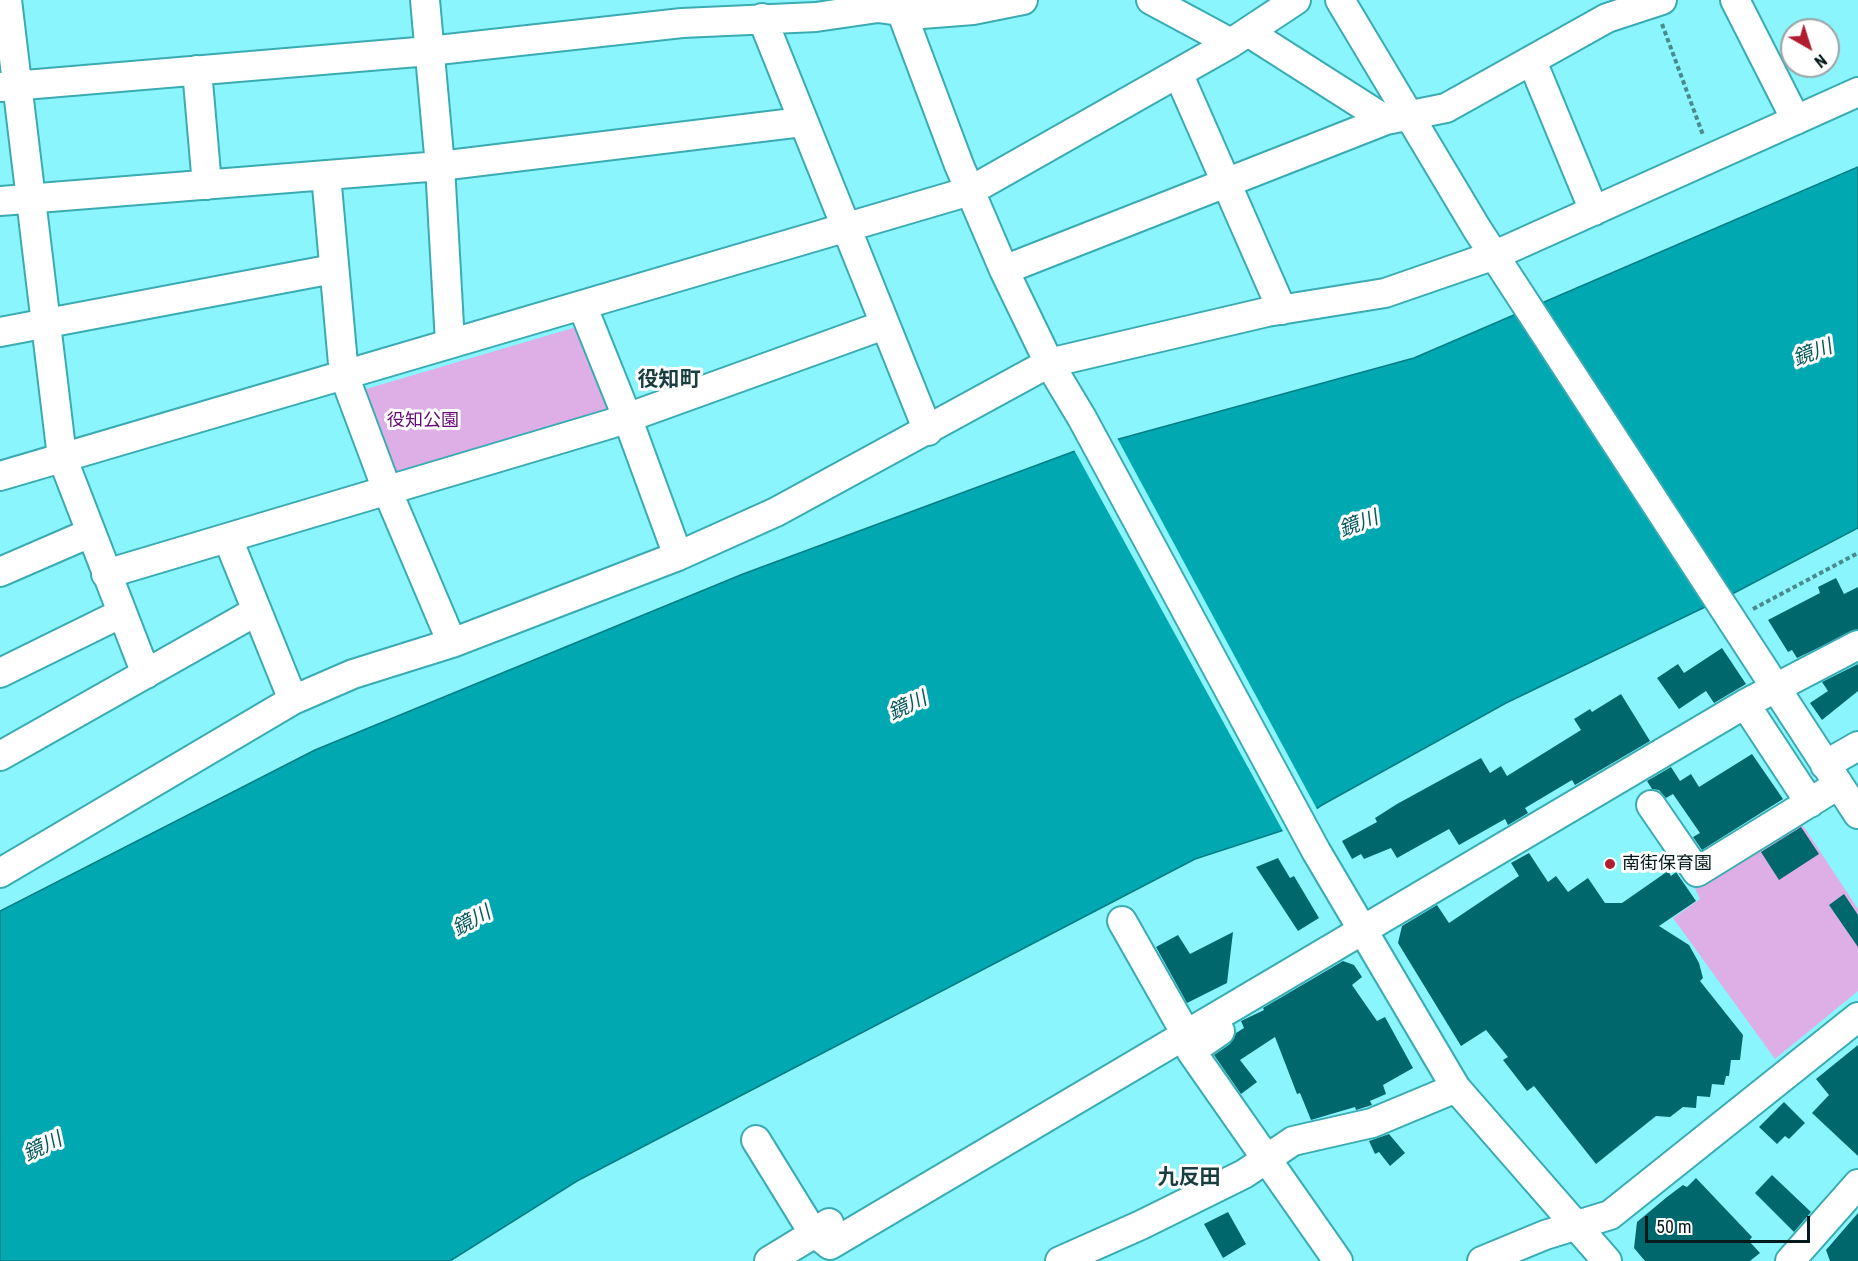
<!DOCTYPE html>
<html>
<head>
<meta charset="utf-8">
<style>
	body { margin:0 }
	#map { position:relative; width:1858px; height:1261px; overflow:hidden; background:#8af5fc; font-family:"Roboto Condensed",sans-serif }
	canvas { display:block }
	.north { position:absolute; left:1780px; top:18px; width:60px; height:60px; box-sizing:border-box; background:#fff; border:2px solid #9aa3a4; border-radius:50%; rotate:141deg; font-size:16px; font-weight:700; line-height:24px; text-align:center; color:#031a1c }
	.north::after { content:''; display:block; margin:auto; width:21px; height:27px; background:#b01c30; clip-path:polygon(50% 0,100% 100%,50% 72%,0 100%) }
	.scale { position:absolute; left:1645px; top:1216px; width:165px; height:27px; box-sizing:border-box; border:3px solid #031a1c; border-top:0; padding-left:8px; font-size:18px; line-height:21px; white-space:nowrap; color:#031a1c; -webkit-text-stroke:4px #fff; paint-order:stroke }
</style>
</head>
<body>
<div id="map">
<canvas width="1858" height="1261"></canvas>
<div class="north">N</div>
<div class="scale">50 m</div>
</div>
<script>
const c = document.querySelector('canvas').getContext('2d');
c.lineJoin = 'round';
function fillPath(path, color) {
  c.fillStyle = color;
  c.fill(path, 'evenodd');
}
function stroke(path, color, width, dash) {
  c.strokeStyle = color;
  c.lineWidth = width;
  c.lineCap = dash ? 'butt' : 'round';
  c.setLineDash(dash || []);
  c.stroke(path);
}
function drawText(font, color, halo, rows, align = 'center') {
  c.font = font + ' "Roboto Condensed","Noto Sans JP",sans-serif';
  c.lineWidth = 6;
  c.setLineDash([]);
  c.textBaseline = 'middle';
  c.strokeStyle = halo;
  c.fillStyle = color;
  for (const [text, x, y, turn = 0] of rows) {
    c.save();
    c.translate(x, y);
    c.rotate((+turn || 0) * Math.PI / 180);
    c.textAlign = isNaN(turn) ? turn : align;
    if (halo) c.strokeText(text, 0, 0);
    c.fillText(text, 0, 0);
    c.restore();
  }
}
fillPath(new Path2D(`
	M 573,328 L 583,332 L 612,406 L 607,414 L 398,477 L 390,473 L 361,399 L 366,389 Z
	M 1798,818 L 1858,909 L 1858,991 L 1775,1059 L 1673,918 L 1700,899 L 1693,884 Z`), '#deafe7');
const water = new Path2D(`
	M 1858,167 L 1858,528 L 1734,593 L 1506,703 L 1322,805 L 1284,830 L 1195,859 L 577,1181 L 450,1261 L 0,1261 L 0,911 L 315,750 L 743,574 L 1075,451 L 1414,358 Z`);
fillPath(water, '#00a9b2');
stroke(water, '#017e85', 1.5);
fillPath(new Path2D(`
	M 1116,436 L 1318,811 L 1284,833 L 1073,448 Z`), '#8af5fc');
fillPath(new Path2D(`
	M 1836,578 L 1844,594 L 1858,587 L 1858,629 L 1797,658 L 1792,650 L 1788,652 L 1768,620 L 1820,593 L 1818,587 Z
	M 1722,648 L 1746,684 L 1714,703 L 1706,691 L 1679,709 L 1657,678 L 1678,664 L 1684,673 Z
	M 1858,664 L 1858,691 L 1822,720 L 1810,703 L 1828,691 L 1822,682 Z
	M 1621,694 L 1650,741 L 1575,785 L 1572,780 L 1525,808 L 1528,813 L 1508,825 L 1505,819 L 1459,845 L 1449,829 L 1397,858 L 1391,848 L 1364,859 L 1361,854 L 1352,859 L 1342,841 L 1377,822 L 1375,818 L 1397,804 L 1481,758 L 1490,773 L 1501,766 L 1507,776 L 1581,730 L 1574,719 L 1590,709 L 1592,712 Z
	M 1752,754 L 1783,799 L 1702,850 L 1693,837 L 1700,833 L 1673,794 L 1666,798 L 1659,790 L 1652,789 L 1647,781 L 1671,767 L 1680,781 L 1691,774 L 1699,787 Z
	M 1801,827 L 1819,854 L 1779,880 L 1761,852 Z
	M 1529,853 L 1548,882 L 1556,876 L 1568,892 L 1588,878 L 1605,903 L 1622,903 L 1668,871 L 1671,876 L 1676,872 L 1696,901 L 1659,926 L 1689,945 L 1699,963 L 1703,978 L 1700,981 L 1743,1035 L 1740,1060 L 1731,1060 L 1729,1076 L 1726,1076 L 1724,1085 L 1712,1084 L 1710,1097 L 1697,1096 L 1696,1108 L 1683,1107 L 1670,1117 L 1656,1116 L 1596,1164 L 1534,1086 L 1527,1091 L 1503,1060 L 1508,1057 L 1486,1030 L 1461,1046 L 1398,943 L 1402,926 L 1437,905 L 1449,923 L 1519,876 L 1511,863 Z
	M 1278,858 L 1290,878 L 1294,876 L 1319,918 L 1298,931 L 1256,867 Z
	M 1844,894 L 1858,915 L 1858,947 L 1829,905 Z
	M 1233,932 L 1227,983 L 1187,1003 L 1156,947 L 1178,935 L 1190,954 Z
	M 1343,961 L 1354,965 L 1362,977 L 1352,985 L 1377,1021 L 1385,1017 L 1413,1068 L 1383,1085 L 1386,1094 L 1370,1101 L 1372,1105 L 1356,1110 L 1355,1107 L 1311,1120 L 1300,1093 L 1297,1094 L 1275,1037 L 1240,1060 L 1257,1082 L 1241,1094 L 1214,1055 L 1230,1044 L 1236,1033 L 1244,1028 L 1241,1021 L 1264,1010 L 1263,1008 Z
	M 1858,1045 L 1858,1156 L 1812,1113 L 1829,1095 L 1816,1079 Z
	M 1784,1102 L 1805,1123 L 1789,1139 L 1785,1136 L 1777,1144 L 1759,1127 Z
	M 1389,1134 L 1405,1153 L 1390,1166 L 1379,1152 L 1375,1154 L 1369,1141 Z
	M 1772,1175 L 1811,1212 L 1794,1232 L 1755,1193 Z
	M 1696,1178 L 1752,1237 L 1749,1241 L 1760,1253 L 1750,1261 L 1645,1261 L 1634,1248 L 1637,1222 L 1667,1197 L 1683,1185 L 1687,1187 Z
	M 1228,1212 L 1246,1244 L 1223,1258 L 1204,1224 Z
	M 1858,1213 L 1858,1261 L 1830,1261 L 1826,1250 Z`), '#00686d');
const minor = new Path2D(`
	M 7,0 L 62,457 L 146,674
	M 425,0 L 440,166 L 450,343
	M 897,0 L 959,165 L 1004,270 L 1049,363 L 1082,418 L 1316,851 L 1456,1088 L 1607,1261
	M 1151,0 L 1231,43
	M 1340,0 L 1477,229 L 1858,814
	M 1735,0 L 1796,120
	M 762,18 L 928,431
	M 1248,32 L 1386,120
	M 1532,61 L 1594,211
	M 197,70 L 207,185
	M 1178,73 L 1282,310
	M 0,87 L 429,51 L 682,23 L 816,17 L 878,8 L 922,14 L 973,10 L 1023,0
	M 326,175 L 344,375 L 387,490 L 452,643
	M 0,201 L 440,166 L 802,122
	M 1004,270 L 1386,120 L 1446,108 L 1607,18 L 1662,0
	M 582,305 L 627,417 L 678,556
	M 0,332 L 333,269
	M 0,476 L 970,191 L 1231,43 L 1296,0
	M 228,539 L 293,700
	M 0,572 L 90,533
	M 106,574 L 610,424 L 884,325
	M 0,673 L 122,613
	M 1745,704 L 1810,803
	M 0,756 L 255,612
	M 1825,765 L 1858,746
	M 1651,805 L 1697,872 L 1838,785
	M 0,873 L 293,700 L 353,674 L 452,643 L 678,556 L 776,512 L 1049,363 L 1267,312 L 1385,293 L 1495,255 L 1858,92
	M 1122,921 L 1186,1034
	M 1220,1031 L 1191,1051 L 1338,1261
	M 756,1140 L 809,1226 L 815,1233 L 829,1223
	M 769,1261 L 815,1233 L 830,1245 L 1745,704 L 1858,645
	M 1060,1261 L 1141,1225 L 1244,1174 L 1293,1141 L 1372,1123 L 1456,1088
	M 1482,1261 L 1545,1235 L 1610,1215 L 1858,1017
	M 1790,1261 L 1858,1184`);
stroke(minor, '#3aabb2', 32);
stroke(new Path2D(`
	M 1662,24 L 1703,135
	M 1753,609 L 1858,553`), '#488a8e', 4, [4.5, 3]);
stroke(minor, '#fff', 28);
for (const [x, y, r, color] of [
	[1610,864,6,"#b01c30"]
]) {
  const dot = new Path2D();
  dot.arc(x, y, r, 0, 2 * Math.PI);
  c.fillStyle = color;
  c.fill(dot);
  stroke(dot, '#fff', 2);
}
drawText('18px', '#670876', '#fff', [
	["役知公園",423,421]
]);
drawText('18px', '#031a1c', '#fff', [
	["南街保育園",1622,864]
], 'left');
drawText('italic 20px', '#07585c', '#fff', [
	["鏡川",1813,354,-21],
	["鏡川",1359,525,-21],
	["鏡川",908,707,-25],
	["鏡川",472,922,-29],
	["鏡川",43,1148,-26]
]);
drawText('bold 21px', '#1a3d3f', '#fff', [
	["役知町",669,381],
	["九反田",1189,1179]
]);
</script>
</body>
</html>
